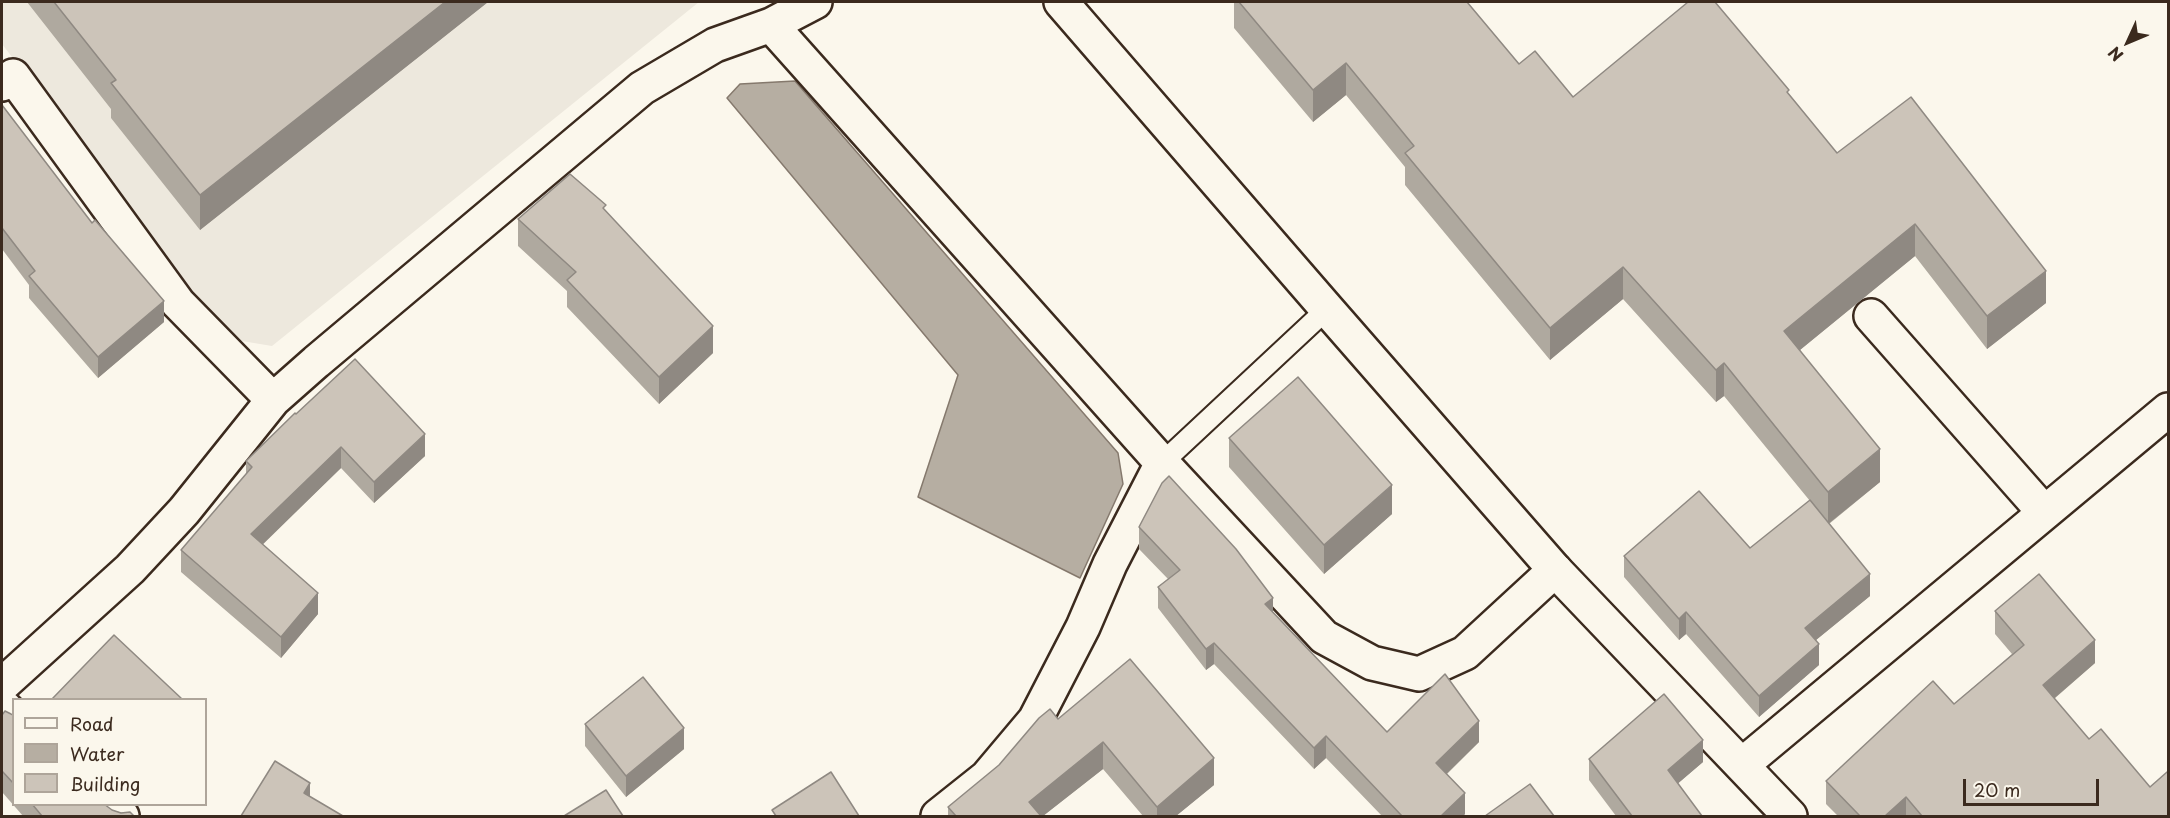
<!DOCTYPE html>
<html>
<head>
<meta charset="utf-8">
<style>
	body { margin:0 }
	#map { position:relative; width:2170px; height:818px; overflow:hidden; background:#fbf7ec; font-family:"Playpen Sans",sans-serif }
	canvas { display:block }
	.frame { position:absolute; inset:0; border:3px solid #3b2a1e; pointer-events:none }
	.legend { position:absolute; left:12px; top:698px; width:195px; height:108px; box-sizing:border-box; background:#fbf7ec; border:2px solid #aea59a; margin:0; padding:8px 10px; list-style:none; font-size:18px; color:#3b2a1e }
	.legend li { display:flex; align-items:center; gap:12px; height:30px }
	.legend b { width:30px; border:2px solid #aea59a }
	.north { position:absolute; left:2098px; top:12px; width:60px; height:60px; -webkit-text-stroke:4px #fbf7ec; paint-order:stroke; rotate:226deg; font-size:16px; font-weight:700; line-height:24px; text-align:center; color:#3b2a1e }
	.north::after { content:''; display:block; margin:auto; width:21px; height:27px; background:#3b2a1e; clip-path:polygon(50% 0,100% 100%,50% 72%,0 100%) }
	.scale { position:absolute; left:1963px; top:779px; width:136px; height:27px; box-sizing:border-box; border:3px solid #3b2a1e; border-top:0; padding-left:8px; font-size:18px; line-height:21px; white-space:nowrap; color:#3b2a1e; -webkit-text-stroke:4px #fbf7ec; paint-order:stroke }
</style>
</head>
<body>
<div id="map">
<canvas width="2170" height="818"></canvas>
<div class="frame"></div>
<ul class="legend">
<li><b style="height:8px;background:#fbf7ec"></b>Road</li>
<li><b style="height:16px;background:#b6aea2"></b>Water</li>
<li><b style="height:16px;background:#ccc4b9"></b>Building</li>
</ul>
<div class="north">N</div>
<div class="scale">20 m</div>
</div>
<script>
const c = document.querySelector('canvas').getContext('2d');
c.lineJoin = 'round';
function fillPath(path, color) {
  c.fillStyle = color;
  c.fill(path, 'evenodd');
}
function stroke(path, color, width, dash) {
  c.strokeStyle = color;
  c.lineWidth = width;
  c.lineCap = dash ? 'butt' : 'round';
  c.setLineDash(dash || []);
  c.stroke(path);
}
fillPath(new Path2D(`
	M 2,2 L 699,2 L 272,346 L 242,341 L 207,311 L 2,44 Z`), '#ede8dd');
const water = new Path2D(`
	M 795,81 L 1118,453 L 1123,484 L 1080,578 L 918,497 L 958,375 L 727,98 L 740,84 Z`);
fillPath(water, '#b6aea2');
stroke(water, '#85796d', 1.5);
const lane = new Path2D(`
	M 1162,463 L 1327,309`);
const street = new Path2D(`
	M 771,25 L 1162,463 L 1324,637 L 1372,663 L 1419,674 L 1465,653 L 1555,570
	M 2,84 L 13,76 L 178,303 L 273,400
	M 1871,316 L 2044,512
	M 2,685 L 130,569 L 184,511 L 273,400 L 316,362 L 642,88 L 715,45 L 771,25 L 815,2
	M 2,705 L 14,717
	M 1742,765 L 2168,410
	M 105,804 L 122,816
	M 938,816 L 987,777 L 1035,720 L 1083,627 L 1110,564 L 1162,463`);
const secondary = new Path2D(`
	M 1061,2 L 1327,309 L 1555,570 L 1790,816`);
stroke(lane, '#3b2a1e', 24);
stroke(street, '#3b2a1e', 38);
stroke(secondary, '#3b2a1e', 38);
stroke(lane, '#fbf7ec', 20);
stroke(street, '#fbf7ec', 33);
stroke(secondary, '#fbf7ec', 33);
fillPath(new Path2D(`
	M 27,2 L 488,2 L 200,230 L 111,118 L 111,109 Z
	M 1234,2 L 1467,2 L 1519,64 L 1573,97 L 1789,94 L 1837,153 L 2046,303 L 1987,349 L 1915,256 L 1800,350 L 1880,482 L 1829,524 L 1870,596 L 1816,640 L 1819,665 L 1759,717 L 1686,634 L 1679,640 L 1624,577 L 1624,556 L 1750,548 L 1810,501 L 1724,396 L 1716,402 L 1623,299 L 1550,360 L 1405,185 L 1405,167 L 1346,95 L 1313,122 L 1234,28 Z
	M 2,106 L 164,322 L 98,378 L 29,298 L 29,285 L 2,249 Z
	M 606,212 L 713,353 L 659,404 L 567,307 L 567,291 L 518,246 L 518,219 Z
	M 296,414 L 425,456 L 374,503 L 341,468 L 262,544 L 318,614 L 281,658 L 181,572 L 181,550 L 246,474 L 246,461 Z
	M 1229,438 L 1392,514 L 1324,574 L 1229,467 Z
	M 1139,527 L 1273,612 L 1387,732 L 1479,742 L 1447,774 L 1465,814 L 1463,816 L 1382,816 L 1326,758 L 1314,769 L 1214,664 L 1206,670 L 1158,608 L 1158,587 L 1168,579 L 1139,549 Z
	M 1995,611 L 2095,663 L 2054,699 L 2089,739 L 2169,816 L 1838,816 L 1826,804 L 1826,781 L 1954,704 L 2012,654 L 1995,634 Z
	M 2,715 L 14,716 L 14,804 L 104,804 L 112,810 L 134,816 L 23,816 L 2,792 Z
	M 1058,719 L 1214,785 L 1176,816 L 1143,816 L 1103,769 L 1043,816 L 948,816 L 948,807 Z
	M 585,724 L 684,749 L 626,797 L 585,746 Z
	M 1589,759 L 1703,762 L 1677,784 L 1702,816 L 1616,816 L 1589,780 Z`), '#afa99f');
fillPath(new Path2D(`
	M 445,2 L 488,2 L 200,230 L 200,195 Z
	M 1346,63 L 1346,95 L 1313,122 L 1313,90 Z
	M 1915,224 L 1915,256 L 1784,363 L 1784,331 Z
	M 1623,267 L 1623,299 L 1550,360 L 1550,328 Z
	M 2046,271 L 2046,303 L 1987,349 L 1987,316 Z
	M 164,301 L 164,322 L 98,378 L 98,357 Z
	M 713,326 L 713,353 L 659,404 L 659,377 Z
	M 1724,363 L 1724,396 L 1716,402 L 1716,370 Z
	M 425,434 L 425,456 L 374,503 L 374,482 Z
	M 341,447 L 341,468 L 251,556 L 251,534 Z
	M 1880,449 L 1880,482 L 1828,524 L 1828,492 Z
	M 1392,485 L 1392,514 L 1324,574 L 1324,545 Z
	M 1870,574 L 1870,596 L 1805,649 L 1805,628 Z
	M 318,593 L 318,614 L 281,658 L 281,637 Z
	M 1273,598 L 1273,619 L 1265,604 Z
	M 1686,612 L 1686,634 L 1679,640 L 1679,619 Z
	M 2095,640 L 2095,663 L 2043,708 L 2043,685 Z
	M 1214,643 L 1214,664 L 1206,670 L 1206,649 Z
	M 1819,644 L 1819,665 L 1759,717 L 1759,696 Z
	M 1479,721 L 1479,742 L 1436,784 L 1436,763 Z
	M 684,728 L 684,749 L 626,797 L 626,776 Z
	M 1326,736 L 1326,758 L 1314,769 L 1314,748 Z
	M 1703,740 L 1703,762 L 1668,792 L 1668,770 Z
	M 1103,742 L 1103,769 L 1043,816 L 1029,816 L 1029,802 Z
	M 1214,758 L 1214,785 L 1176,816 L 1157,816 L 1157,807 Z
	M 310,783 L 310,804 L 304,793 Z
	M 1465,793 L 1465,814 L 1463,816 L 1441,816 Z
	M 1906,797 L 1906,816 L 1885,816 Z`), '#8f8982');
const building = new Path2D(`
	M 54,2 L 445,2 L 200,195 L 111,83 L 116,80 Z
	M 1239,2 L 1467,2 L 1519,64 L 1535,51 L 1573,97 L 1688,2 L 1715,2 L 1789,90 L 1787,92 L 1837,153 L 1911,97 L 2046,271 L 1987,316 L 1915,224 L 1784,331 L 1880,449 L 1828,492 L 1724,363 L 1716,370 L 1623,267 L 1550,328 L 1405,153 L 1414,146 L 1346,63 L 1313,90 Z
	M 2,105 L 92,223 L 95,220 L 164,301 L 98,357 L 29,276 L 35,271 L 2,228 Z
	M 570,174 L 606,205 L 603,208 L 713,326 L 659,377 L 567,280 L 576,272 L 518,219 Z
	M 355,359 L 425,434 L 374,482 L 341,447 L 251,534 L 318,593 L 281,637 L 181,550 L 252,467 L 246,461 L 295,413 L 296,414 Z
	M 1298,377 L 1392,485 L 1324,545 L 1229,438 Z
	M 1169,476 L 1236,549 L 1273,598 L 1265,604 L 1387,732 L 1445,674 L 1479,721 L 1436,763 L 1465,793 L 1441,816 L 1402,816 L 1326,736 L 1314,748 L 1214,643 L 1206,649 L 1158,587 L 1180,570 L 1139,527 L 1162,483 Z
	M 1699,491 L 1750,548 L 1810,500 L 1870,574 L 1805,628 L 1819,644 L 1759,696 L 1686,612 L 1679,619 L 1624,556 Z
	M 2039,574 L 2095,640 L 2043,685 L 2089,739 L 2101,729 L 2150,787 L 2167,772 L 2169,774 L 2169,816 L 1922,816 L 1906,797 L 1885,816 L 1860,816 L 1826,781 L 1933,681 L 1954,704 L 2024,645 L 1995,611 Z
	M 114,635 L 182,699 L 52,699 Z
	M 1130,659 L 1214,758 L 1157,807 L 1103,742 L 1029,802 L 1041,816 L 956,816 L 948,807 L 999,765 L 1039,718 L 1050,709 L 1058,719 Z
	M 643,677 L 684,728 L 626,776 L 585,724 Z
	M 1664,694 L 1703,740 L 1668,770 L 1702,816 L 1632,816 L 1589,759 Z
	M 5,711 L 11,714 L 14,716 L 14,784 L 2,771 L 2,715 Z
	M 275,761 L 310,783 L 304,793 L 343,816 L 241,816 Z
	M 831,772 L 859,816 L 776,816 L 772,810 Z
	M 1530,784 L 1554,816 L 1485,816 Z
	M 606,790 L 623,816 L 564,816 Z
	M 32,804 L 104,804 L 112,810 L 121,813 L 130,812 L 134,816 L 42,816 Z`);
fillPath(building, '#ccc4b9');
stroke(building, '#8f8982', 1.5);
</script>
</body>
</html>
